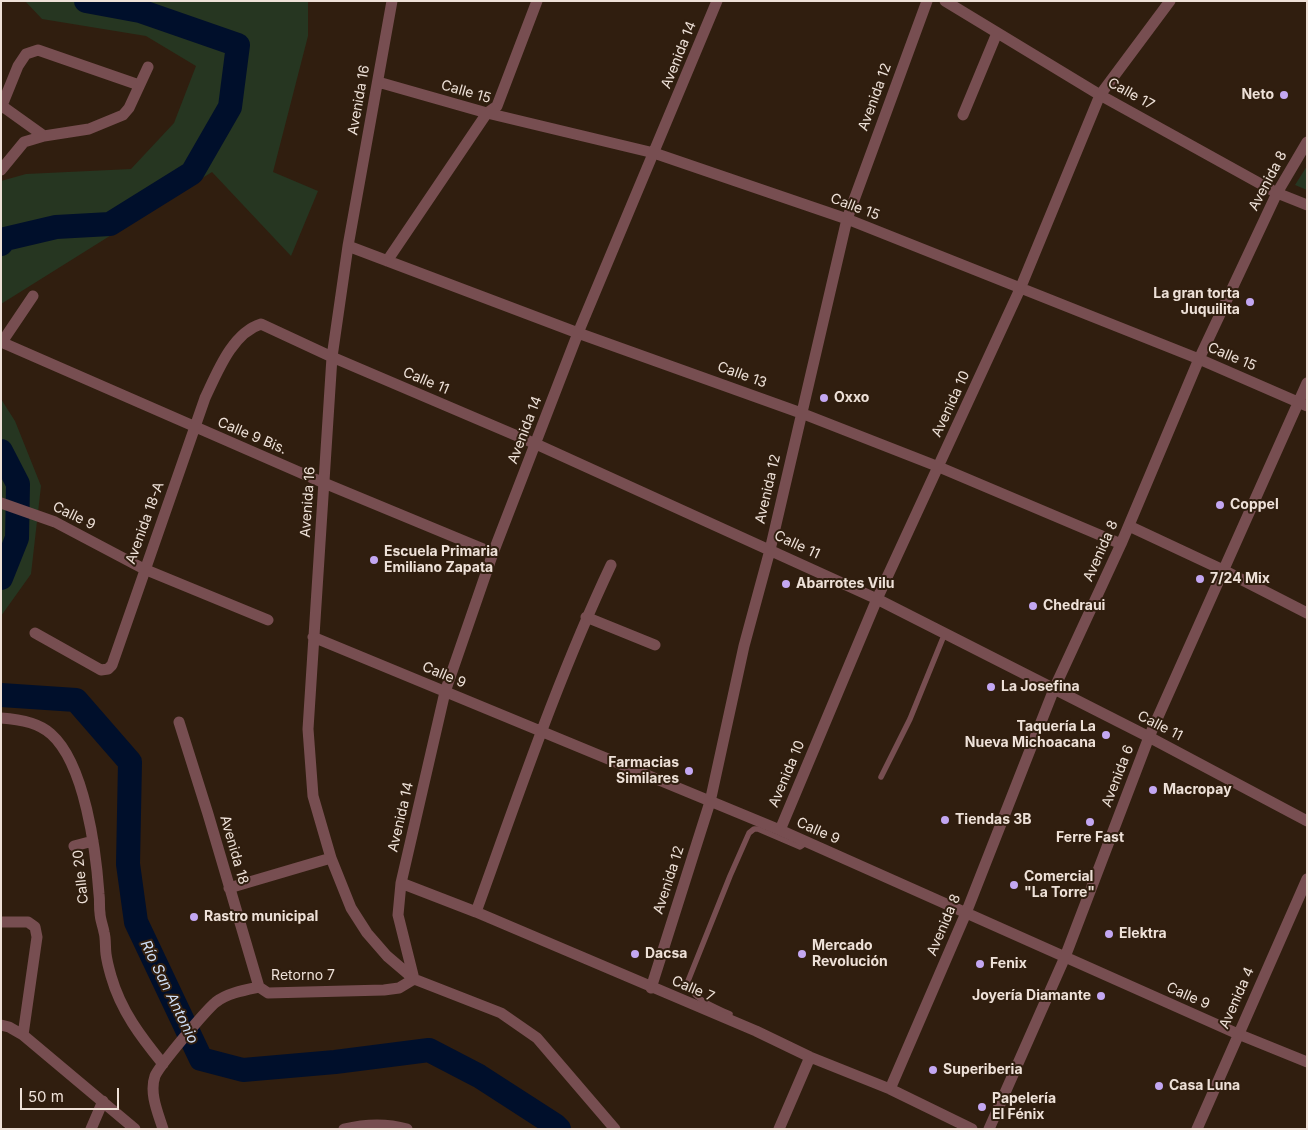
<!DOCTYPE html>
<html>
<head>
<meta charset="utf-8">
<style>
	body { margin:0 }
	#map { position:relative; width:1308px; height:1130px; overflow:hidden; background:#301e0f; font-family:Inter,sans-serif }
	canvas { display:block }
	.frame { position:absolute; inset:0; border:2px solid #eee1d8; pointer-events:none }
	.scale { position:absolute; left:20px; top:1088px; width:99px; height:22px; box-sizing:border-box; border:2px solid #eee1d8; border-top:0; padding-left:6px; font-size:15px; line-height:18px; white-space:nowrap; color:#eee1d8; -webkit-text-stroke:4px #301e0f; paint-order:stroke }
</style>
</head>
<body>
<div id="map">
<canvas width="1308" height="1130"></canvas>
<div class="frame"></div>
<div class="scale">50 m</div>
</div>
<script>
const c = document.querySelector('canvas').getContext('2d');
c.lineJoin = 'round';
function fillPath(path, color) {
  c.fillStyle = color;
  c.fill(path, 'evenodd');
}
function stroke(path, color, width, dash) {
  c.strokeStyle = color;
  c.lineWidth = width;
  c.lineCap = dash ? 'butt' : 'round';
  c.setLineDash(dash || []);
  c.stroke(path);
}
function drawText(font, color, halo, rows, align = 'center') {
  c.font = font + ' Inter,sans-serif';
  c.lineWidth = 4;
  c.setLineDash([]);
  c.textBaseline = 'middle';
  c.strokeStyle = halo;
  c.fillStyle = color;
  for (const [text, x, y, turn = 0] of rows) {
    c.save();
    c.translate(x, y);
    c.rotate((+turn || 0) * Math.PI / 180);
    c.textAlign = isNaN(turn) ? turn : align;
    if (halo) c.strokeText(text, 0, 0);
    c.fillText(text, 0, 0);
    c.restore();
  }
}
fillPath(new Path2D(`
	M 25,1 L 308,1 L 308,36 L 273,172 L 318,191 L 291,256 L 212,172 L 1,304 L 1,181 L 26,174 L 131,169 L 174,123 L 196,66 L 146,36 L 42,19 Z
	M 1307,166 L 1307,190 L 1295,185 Z
	M 1,399 L 15,421 L 41,486 L 31,574 L 1,616 Z`), '#263621');
stroke(new Path2D(`
	M 1,244 L 5,239 L 56,227 L 110,224 L 192,173 L 230,107 L 238,45 L 140,11 L 86,1
	M 1,451 L 18,484 L 17,538 L 1,578
	M 1,695 L 76,700 L 130,762 L 128,864 L 136,922 L 201,1059 L 243,1070 L 335,1062 L 429,1050 L 479,1076 L 555,1125 L 559,1129`), '#000f2b', 24);
stroke(new Path2D(`
	M 881,777 L 910,719 L 945,633
	M 730,1014 C 715,1007 690,999 688,981 L 730,876 L 749,833 L 754,829 L 758,829 L 800,847 L 806,843`), '#774e51', 5.5);
stroke(new Path2D(`
	M 392,1 L 348,246 L 332,357 L 308,729 L 313,796 L 331,858 L 351,908 L 367,933 L 387,956 L 414,979 L 501,1013 L 537,1038 L 615,1129
	M 945,1 L 1100,95 L 1277,193 L 1307,205
	M 378,82 L 487,113 L 654,153 L 847,219 L 1199,359 L 1307,406
	M 2,106 L 44,136
	M 1,108 L 18,66 L 26,54 L 38,50 L 139,85
	M 963,115 L 997,33
	M 1,170 L 24,142 L 44,136 L 89,129 L 123,115 L 129,108 L 148,67
	M 348,246 L 578,333 L 801,413 L 939,467 L 1121,544
	M 387,261 L 487,113 L 497,106 L 537,1
	M 1,342 L 324,483 L 493,553
	M 2,342 L 33,296
	M 1,503 L 55,522 L 144,569 L 268,620
	M 1129,526 L 1223,570 L 1307,613
	M 586,617 L 655,645
	M 35,633 L 101,670 L 108,669 L 112,665 L 205,398 C 217,373 232,333 261,324 L 332,357 L 536,444 L 877,599 L 1149,737 L 1307,821
	M 313,637 L 780,830 L 1238,1034 L 1307,1062
	M 1,718 C 18,719 38,722 51,734 C 85,764 96,851 99,894 C 100,901 99,907 100,913 C 100,919 103,926 104,932 C 106,939 105,947 106,954 C 107,962 109,969 111,976 C 121,1011 141,1037 163,1064
	M 179,722 L 208,814 L 259,987
	M 780,830 L 877,599 L 1020,289 L 1100,95 L 1170,1
	M 74,846 L 93,841
	M 401,883 L 476,912 L 756,1031 L 810,1057 L 890,1089 L 972,1129
	M 229,888 L 331,858
	M 476,912 C 518,796 558,677 611,565
	M 1,922 L 28,922 L 35,927 L 37,937 L 23,1035
	M 414,979 L 398,915 L 401,883 L 445,692 L 493,553 L 578,333 L 717,1
	M 651,988 L 710,802 L 744,646 L 770,550 L 847,219 L 927,1
	M 1,1025 L 9,1027 L 23,1035 L 135,1129
	M 890,1089 L 966,913 L 1054,689 L 1121,544 L 1199,359 L 1277,193 L 1307,142
	M 91,1129 L 103,1101
	M 163,1129 C 158,1113 149,1093 155,1076 C 159,1066 206,1010 216,1002 C 228,993 245,990 259,987 L 268,993 L 384,990 L 399,988 L 414,979
	M 344,1129 C 365,1124 386,1123 407,1129
	M 779,1129 L 810,1057
	M 989,1129 L 1065,957 L 1149,737 L 1307,383
	M 1197,1129 L 1307,879`), '#774e51', 11);
for (const [x, y, r, color] of [
	[1284,95,5,"#c3a7f2"],
	[1250,302,5,"#c3a7f2"],
	[824,398,5,"#c3a7f2"],
	[1220,505,5,"#c3a7f2"],
	[374,560,5,"#c3a7f2"],
	[1200,579,5,"#c3a7f2"],
	[786,584,5,"#c3a7f2"],
	[1033,606,5,"#c3a7f2"],
	[991,687,5,"#c3a7f2"],
	[1106,735,5,"#c3a7f2"],
	[689,771,5,"#c3a7f2"],
	[1153,790,5,"#c3a7f2"],
	[945,820,5,"#c3a7f2"],
	[1090,822,5,"#c3a7f2"],
	[1014,885,5,"#c3a7f2"],
	[194,917,5,"#c3a7f2"],
	[1109,934,5,"#c3a7f2"],
	[635,954,5,"#c3a7f2"],
	[802,954,5,"#c3a7f2"],
	[980,964,5,"#c3a7f2"],
	[1101,996,5,"#c3a7f2"],
	[933,1070,5,"#c3a7f2"],
	[1159,1086,5,"#c3a7f2"],
	[982,1107,5,"#c3a7f2"]
]) {
  const dot = new Path2D();
  dot.arc(x, y, r, 0, 2 * Math.PI);
  c.fillStyle = color;
  c.fill(dot);
  stroke(dot, '#301e0f', 2);
}
drawText('14px', '#eee1d8', '#301e0f', [
	["Avenida 14",679,55,-68],
	["Calle 15",466,92,16],
	["Calle 17",1131,94,29],
	["Avenida 12",875,97,-70],
	["Avenida 16",359,100,-80],
	["Avenida 8",1268,181,-62],
	["Calle 15",855,207,21],
	["Calle 15",1232,357,23],
	["Calle 13",742,375,20],
	["Calle 11",426,381,23],
	["Avenida 10",951,404,-65],
	["Avenida 14",525,430,-69],
	["Calle 9 Bis.",252,436,23],
	["Avenida 12",768,489,-77],
	["Avenida 16",308,502,-86],
	["Calle 9",74,516,26],
	["Avenida 18-A",145,523,-70],
	["Calle 11",797,545,25],
	["Avenida 8",1101,551,-66],
	["Calle 9",444,675,23],
	["Calle 11",1160,726,27],
	["Avenida 10",787,774,-67],
	["Avenida 6",1118,776,-69],
	["Avenida 14",401,817,-77],
	["Calle 9",818,831,24],
	["Avenida 18",234,850,74],
	["Calle 20",81,877,-96],
	["Avenida 12",669,880,-72],
	["Avenida 8",944,925,-67],
	["Retorno 7",303,976],
	["Calle 7",693,989,23],
	["Calle 9",1188,996,24],
	["Avenida 4",1237,998,-66]
]);
drawText('bold 14px', '#eee1d8', '#301e0f', [
	["Neto",1274,95,"right"],
	["La gran torta",1240,294,"right"],
	["Juquilita",1240,310,"right"],
	["Oxxo",834,398],
	["Coppel",1230,505],
	["Escuela Primaria",384,552],
	["Emiliano Zapata",384,568],
	["7/24 Mix",1210,579],
	["Abarrotes Vilu",796,584],
	["Chedraui",1043,606],
	["La Josefina",1001,687],
	["Taquería La",1096,727,"right"],
	["Nueva Michoacana",1096,743,"right"],
	["Farmacias",679,763,"right"],
	["Similares",679,779,"right"],
	["Macropay",1163,790],
	["Tiendas 3B",955,820],
	["Ferre Fast",1090,838,"center"],
	["Comercial",1024,877],
	["\"La Torre\"",1024,893],
	["Rastro municipal",204,917],
	["Elektra",1119,934],
	["Mercado",812,946],
	["Revolución",812,962],
	["Dacsa",645,954],
	["Fenix",990,964],
	["Joyería Diamante",1091,996,"right"],
	["Superiberia",943,1070],
	["Casa Luna",1169,1086],
	["Papelería",992,1099],
	["El Fénix",992,1115]
], 'left');
drawText('italic 15px', '#cedef6', '#301e0f', [
	["Río San Antonio",169,992,64]
]);
</script>
</body>
</html>
